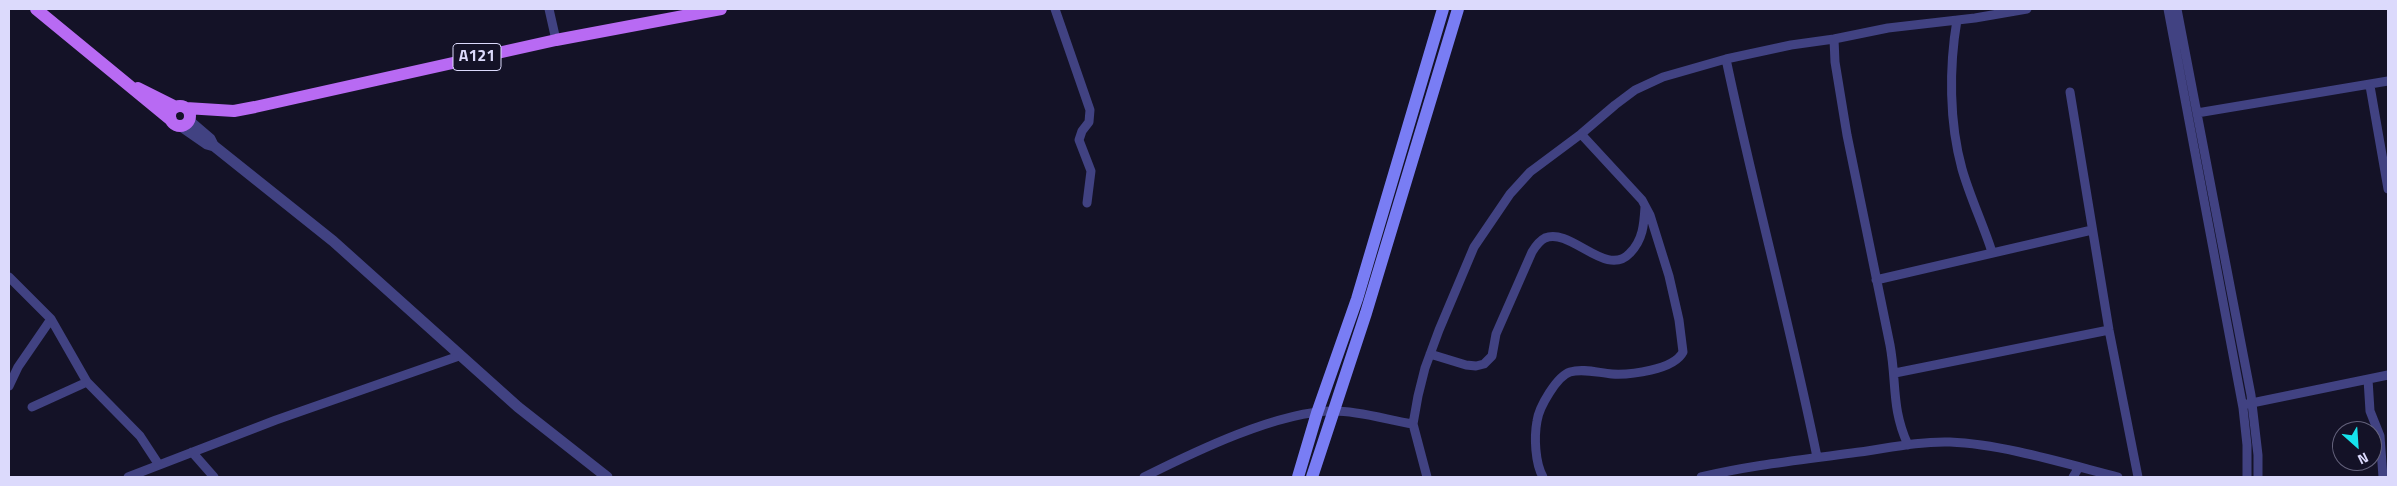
<!DOCTYPE html>
<html>
<head>
<meta charset="utf-8">
<style>
	body { margin:0 }
	#map { position:relative; width:2397px; height:486px; overflow:hidden; background:#141227; font-family:"Titillium Web",sans-serif }
	canvas { display:block }
	.frame { position:absolute; inset:0; border:10px solid #dcdafc; pointer-events:none }
	.north { position:absolute; left:2332px; top:421px; width:50px; height:50px; box-sizing:border-box; background:#141227; border:1px solid #64627c; border-radius:50%; rotate:154deg; font-size:14px; font-weight:700; line-height:20px; text-align:center; color:#dcdafc }
	.north::after { content:''; display:block; margin:auto; width:18px; height:22px; background:#16e3ec; clip-path:polygon(50% 0,100% 100%,50% 72%,0 100%) }
</style>
</head>
<body>
<div id="map">
<canvas width="2397" height="486"></canvas>
<div class="frame"></div>
<div class="north">N</div>
</div>
<script>
const c = document.querySelector('canvas').getContext('2d');
c.lineJoin = 'round';
function stroke(path, color, width, dash) {
  c.strokeStyle = color;
  c.lineWidth = width;
  c.lineCap = dash ? 'butt' : 'round';
  c.setLineDash(dash || []);
  c.stroke(path);
}
function drawText(font, color, halo, rows, align = 'center') {
  c.font = font + ' "Titillium Web",sans-serif';
  c.lineWidth = 4;
  c.setLineDash([]);
  c.textBaseline = 'middle';
  c.strokeStyle = halo;
  c.fillStyle = color;
  for (const [text, x, y, turn = 0] of rows) {
    c.save();
    c.translate(x, y);
    c.rotate((+turn || 0) * Math.PI / 180);
    c.textAlign = isNaN(turn) ? turn : align;
    if (halo) c.strokeText(text, 0, 0);
    c.fillText(text, 0, 0);
    c.restore();
  }
}
stroke(new Path2D(`
	M 549,9 L 556,40
	M 1055,9 L 1090,110 L 1089,122 L 1082,131 L 1079,140 L 1091,171 L 1087,203
	M 2168,9 L 2243,408 L 2247,445 L 2247,477
	M 2177,9 L 2251,395 L 2258,455 L 2258,477
	M 1957,20 C 1949,67 1949,122 1962,169 C 1970,197 1983,224 1992,252
	M 1834,39 L 1835,62 L 1847,135 L 1890,345 C 1897,383 1891,408 1908,445
	M 1726,59 C 1754,192 1790,324 1817,457
	M 2370,86 L 2388,189
	M 2070,92 L 2109,330 L 2138,477
	M 2197,113 L 2388,81
	M 9,277 L 51,319 L 87,382 L 140,436 L 159,465
	M 1876,280 L 2092,230
	M 1430,354 L 1466,365 L 1476,366 L 1484,364 L 1492,356 L 1496,334 L 1532,252 C 1535,247 1539,241 1545,238 C 1571,227 1606,279 1630,253 C 1643,240 1644,224 1645,207
	M 1895,373 L 2109,330
	M 2368,379 L 2370,411 L 2380,436 L 2383,477
	M 9,386 L 18,367 L 51,319
	M 2247,404 L 2388,375
	M 32,407 L 87,382
	M 192,452 L 214,477
	M 128,477 L 276,420 L 459,356
	M 1144,477 C 1194,452 1278,411 1334,411 C 1360,411 1388,420 1413,424
	M 1427,477 L 1413,424 L 1418,396 L 1425,368 L 1439,330 L 1474,247 L 1510,194 L 1530,172 L 1581,134 L 1615,105 L 1635,90 L 1663,77 L 1726,59 L 1791,45 L 1834,39 L 1888,28 L 1975,18 L 2027,9
	M 1543,477 C 1535,463 1534,437 1537,421 C 1539,407 1557,376 1570,372 C 1583,368 1599,373 1612,374 C 1630,375 1674,370 1683,352 L 1679,320 L 1669,276 L 1650,215 L 1642,200 L 1581,134
	M 1701,477 C 1751,465 1801,460 1852,453 C 1884,449 1917,441 1950,442 C 2002,444 2067,464 2118,477
	M 2073,477 L 2079,467`), '#414282', 9);
stroke(new Path2D(`
	M 189,121 L 210,139 L 213,145
	M 181,126 L 207,144 L 214,146 L 333,241 L 518,407 L 607,477`), '#414282', 11);
stroke(new Path2D(`
	M 1298,477 L 1317,413 L 1357,299 L 1443,9
	M 1312,477 L 1366,313 L 1458,9`), '#797df4', 12);
stroke(new Path2D(`
	M 36,9 L 171,120
	M 138,88 L 176,107
	M170 116a10 10 0 1 1 20 0a10 10 0 1 1-20 0Z
	M 186,108 L 234,111 L 255,107 L 556,40 L 721,9`), '#b86af3', 12);
for (const [x, y, w] of [
	[477,57,48]
]) {
  const box = new Path2D();
  box.roundRect(x - w / 2, y - 13.5, w, 27, 4);
  c.fillStyle = '#141227';
  c.fill(box);
  stroke(box, '#dcdafc', 1);
}
drawText('bold 16px', '#dcdafc', null, [
	["A121",477,57]
]);
</script>
</body>
</html>
